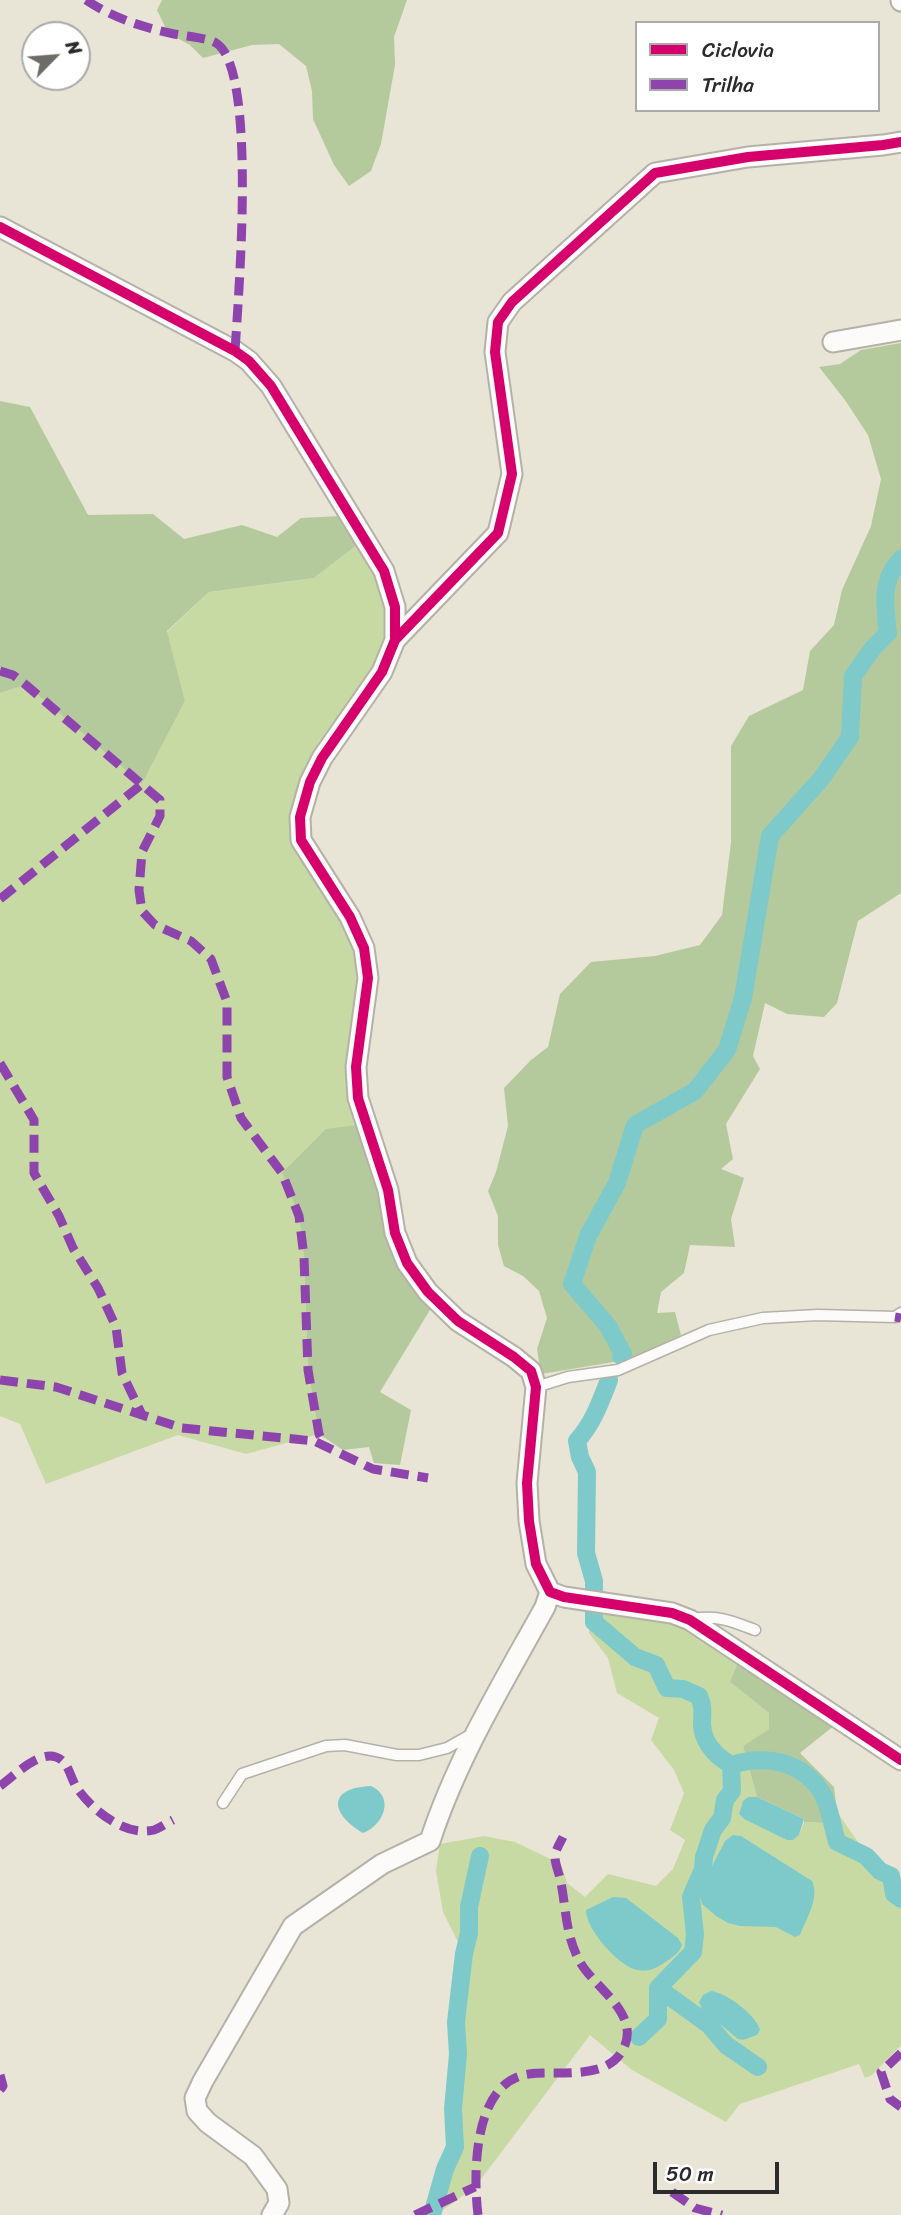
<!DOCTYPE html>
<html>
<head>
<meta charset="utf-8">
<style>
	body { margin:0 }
	#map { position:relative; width:901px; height:2215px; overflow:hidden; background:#e8e4d6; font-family:Sriracha,sans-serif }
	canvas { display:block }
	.legend { position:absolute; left:635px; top:21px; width:245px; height:91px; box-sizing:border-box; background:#fff; border:2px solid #aaa; margin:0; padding:9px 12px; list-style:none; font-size:21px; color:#2b2b2b }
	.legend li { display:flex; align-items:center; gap:14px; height:35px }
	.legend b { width:35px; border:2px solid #aaa }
	.north { position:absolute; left:21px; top:21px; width:70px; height:70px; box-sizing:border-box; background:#fff; border:2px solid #aaa; border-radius:50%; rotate:65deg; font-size:19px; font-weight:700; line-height:28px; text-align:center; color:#2b2b2b }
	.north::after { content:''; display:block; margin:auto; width:24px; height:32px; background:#6d6c67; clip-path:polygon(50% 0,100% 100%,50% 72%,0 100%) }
	.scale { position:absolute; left:653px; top:2162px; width:126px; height:32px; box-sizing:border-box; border:4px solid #2b2b2b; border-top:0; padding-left:9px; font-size:21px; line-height:24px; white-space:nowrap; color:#2b2b2b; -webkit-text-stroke:5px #fff; paint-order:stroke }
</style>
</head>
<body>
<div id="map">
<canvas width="901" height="2215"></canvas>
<ul class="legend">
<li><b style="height:9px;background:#d6006c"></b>Ciclovia</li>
<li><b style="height:9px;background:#8e44ad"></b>Trilha</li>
</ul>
<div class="north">N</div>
<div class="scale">50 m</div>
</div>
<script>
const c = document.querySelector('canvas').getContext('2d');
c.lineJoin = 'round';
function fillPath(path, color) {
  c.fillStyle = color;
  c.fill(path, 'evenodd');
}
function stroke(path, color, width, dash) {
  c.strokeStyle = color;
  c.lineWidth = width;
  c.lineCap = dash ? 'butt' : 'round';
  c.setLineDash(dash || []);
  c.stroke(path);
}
fillPath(new Path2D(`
	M 365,539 L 384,571 L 395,640 L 322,758 L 300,817 L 364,948 L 356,1067 L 365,1124 L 282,1173 L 299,1216 L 304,1257 L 308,1370 L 319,1434 L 246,1454 L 178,1435 L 46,1484 L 20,1424 L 0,1416 L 0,693 L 26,685 L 142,784 L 185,701 L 167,632 L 209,592 L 314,578 Z
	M 589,1609 L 678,1623 L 738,1662 L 730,1682 L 769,1713 L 770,1729 L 743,1746 L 757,1797 C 744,1798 743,1803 739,1814 L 744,1819 L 793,1840 L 799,1835 L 804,1822 L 823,1823 L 837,1812 L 863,1849 L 901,1877 L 901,2045 L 872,2075 L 865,2078 L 859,2064 L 740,2104 L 726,2122 L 632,2070 L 590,2035 L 475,2187 L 436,2215 L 432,2215 L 445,2169 L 455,2147 L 453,2109 L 458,2054 L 456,2022 L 464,1954 L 443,1912 L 436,1871 L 440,1844 L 484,1836 L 515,1842 L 561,1864 L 567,1883 L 585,1897 L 608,1874 L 656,1886 L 673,1869 L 685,1840 L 670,1830 L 684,1793 L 674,1770 L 651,1740 L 659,1718 L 617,1693 L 608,1658 L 589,1633 Z`), '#c8daa4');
fillPath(new Path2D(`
	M 162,0 L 407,0 L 394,37 L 395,65 L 381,144 L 371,171 L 349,186 L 334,165 L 313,119 L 312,91 L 306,66 L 279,44 L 252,45 L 203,58 L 190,45 L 168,33 L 157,10 Z
	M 901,343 L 901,893 L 858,921 L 837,1003 L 824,1017 L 787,1014 L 765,1003 L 753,1056 L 760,1069 L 726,1124 L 733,1159 L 721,1169 L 744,1178 L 731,1219 L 735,1247 L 690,1245 L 684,1273 L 661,1292 L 657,1313 L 675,1312 L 681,1335 L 632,1359 L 541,1374 L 537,1349 L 547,1318 L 539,1291 L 523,1276 L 504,1266 L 498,1245 L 498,1216 L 488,1191 L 496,1172 L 508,1126 L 504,1088 L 531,1060 L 548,1047 L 560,994 L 591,962 L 655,956 L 700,945 L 722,915 L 731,842 L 731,746 L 749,716 L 803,690 L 810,651 L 834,625 L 842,590 L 871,526 L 881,479 L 868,435 L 845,400 L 819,367 L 840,364 L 861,350 Z
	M 0,401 L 30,407 L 88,515 L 153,514 L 184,539 L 242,525 L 277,537 L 301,518 L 340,516 L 357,545 L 314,578 L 209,592 L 167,631 L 185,701 L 142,784 L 26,685 L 0,693 Z
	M 365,1124 L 395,1233 L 436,1300 L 380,1392 L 411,1410 L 400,1465 L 374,1463 L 369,1447 L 343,1450 L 319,1434 L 308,1370 L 304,1257 L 299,1216 L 282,1173 L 326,1129 Z
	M 738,1662 L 835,1725 L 800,1753 L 834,1787 L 837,1812 L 823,1823 L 804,1822 L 804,1819 L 757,1797 L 743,1746 L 769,1729 L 769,1713 L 730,1682 Z`), '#b4ca9c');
fillPath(new Path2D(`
	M 371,1786 C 395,1797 384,1825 363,1833 C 331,1814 326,1788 371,1786 Z
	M 748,1797 L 757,1797 L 804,1819 L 799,1835 L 793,1840 L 787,1840 L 744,1819 L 739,1814 L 743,1801 Z
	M 733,1835 L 741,1836 L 812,1881 C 820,1898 806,1919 800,1935 L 795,1937 L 776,1927 L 740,1926 L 728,1923 L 716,1916 L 702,1904 L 700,1895 L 707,1876 L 725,1841 Z
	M 613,1897 L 626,1898 L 678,1938 L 682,1945 C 679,1953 674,1956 667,1961 C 659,1967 648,1973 637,1970 C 618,1966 585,1928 586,1910 Z
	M 711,1991 C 727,1993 756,2015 760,2030 L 757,2035 L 743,2040 L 738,2039 L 702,2009 L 699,2002 L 703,1995 Z`), '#7ecacb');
stroke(new Path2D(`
	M 621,1356 L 623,1354 L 608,1326 L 572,1284 L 588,1236 L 617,1183 L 635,1125 L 695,1091 L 727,1050 L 743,998 L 770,836 L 821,779 L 850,737 L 853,676 L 873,648 L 888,633 C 885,607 880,580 901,559
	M 594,1596 L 594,1581 L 586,1553 L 587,1472 L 580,1457 L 577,1441 C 593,1423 600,1403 609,1380
	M 594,1605 L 594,1622 L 635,1657 L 656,1665 L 667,1688 L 683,1689 L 699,1696 C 704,1708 702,1713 702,1724 C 703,1744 716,1756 731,1765 C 764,1755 800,1760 820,1790 C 828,1800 833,1828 837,1842 L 866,1856 L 880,1871 L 891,1876 L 894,1894 L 901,1899
	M 658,1988 L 709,2025 L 726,2045 L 758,2067
	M 639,2037 L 658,2019 L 658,1988 L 693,1952 L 695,1934 L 691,1897 L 703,1869 L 704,1857 L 713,1830 L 722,1818 L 725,1800 L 732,1791 L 731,1765
	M 432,2215 L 445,2169 L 455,2147 L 453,2109 L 458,2054 L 456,2022 L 464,1954 L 469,1933 L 469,1907 L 480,1856`), '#7ecacb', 18);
const lane = new Path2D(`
	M 536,1387 L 568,1377 L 618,1370 L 709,1330 L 763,1318 L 818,1315 L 895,1317 L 901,1313
	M 692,1619 C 719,1615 731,1621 755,1630
	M 223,1803 L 242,1774 L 326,1746 L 345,1745 L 397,1755 L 419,1755 L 447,1748 L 472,1734`);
const street = new Path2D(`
	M 901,0 L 901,1
	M 0,227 L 235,351 L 249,361 L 271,386 L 384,571 L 395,607 L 395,640 L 382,672 L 322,758 L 310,782 L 300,817 L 301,840 L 350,917 L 364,948 L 368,978 L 356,1067 L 358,1098 L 388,1190 L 395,1233 L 407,1263 L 428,1292 L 458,1321 L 514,1357 L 531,1371 L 536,1387 L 527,1483 L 529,1521 L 536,1564 L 550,1592 L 564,1597 L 672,1613 L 690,1620 L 901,1760
	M 833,342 L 901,330
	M 395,640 L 498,533 L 512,474 L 495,352 L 498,322 L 512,302 L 655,173 L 748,157 L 883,145 L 901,142
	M 272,2215 L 279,2203 L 277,2189 L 253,2156 L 208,2123 L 197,2111 L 195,2098 L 203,2081 L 293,1926 L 382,1864 L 430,1841 C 457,1758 503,1683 545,1607 L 550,1592`);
stroke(lane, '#b3b1a8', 13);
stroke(street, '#b3b1a8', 23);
stroke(lane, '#fcfbf9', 10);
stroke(street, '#fcfbf9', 19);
stroke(new Path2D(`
	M 86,0 C 113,18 142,27 174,34 C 184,36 208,38 216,43 C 258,68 238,300 235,351
	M 0,671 L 13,675 L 26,685 L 160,800 L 160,816 L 142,852 L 139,890 L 142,911 L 155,925 L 191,941 L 211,959 L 227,1002 L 227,1077 L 241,1118 L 282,1173 L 299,1216 L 304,1257 L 308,1370 L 319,1434 L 326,1448
	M 0,899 L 142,784
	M 0,1063 L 34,1120 L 34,1173 L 59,1216 L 73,1248 L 98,1288 L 116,1327 L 122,1373 L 143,1417
	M 895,1317 L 901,1318
	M 0,1380 L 56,1387 L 182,1428 L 314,1441 L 373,1469 L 428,1478
	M 0,1786 C 14,1776 38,1751 56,1757 C 69,1761 70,1778 77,1788 C 92,1810 125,1837 154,1830 C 160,1828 167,1823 173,1820
	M 901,2053 L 881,2072 L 890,2099 L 901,2107
	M 0,2075 L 3,2086 L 0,2090
	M 672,2192 L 695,2208 L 722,2215
	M 415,2215 L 475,2187
	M 478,2215 C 473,2174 473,2081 529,2074 C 560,2070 611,2082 625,2045 C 638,2011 592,1986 579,1960 C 566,1936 566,1909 561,1883 C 560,1875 555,1865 555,1857 C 555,1851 560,1843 563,1837`), '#8e44ad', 9, [18, 9]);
stroke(new Path2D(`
	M 0,227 L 235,351 L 249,361 L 271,386 L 384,571 L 395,607 L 395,640 L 382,672 L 322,758 L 310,782 L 300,817 L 301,840 L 350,917 L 364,948 L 368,978 L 356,1067 L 358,1098 L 388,1190 L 395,1233 L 407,1263 L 428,1292 L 458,1321 L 514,1357 L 531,1371 L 536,1387 L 527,1483 L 529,1521 L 536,1564 L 550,1592 L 564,1597 L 672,1613 L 690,1620 L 901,1760
	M 395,640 L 498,533 L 512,474 L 495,352 L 498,322 L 512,302 L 655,173 L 748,157 L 883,145 L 901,142`), '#d6006c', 10);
</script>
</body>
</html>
